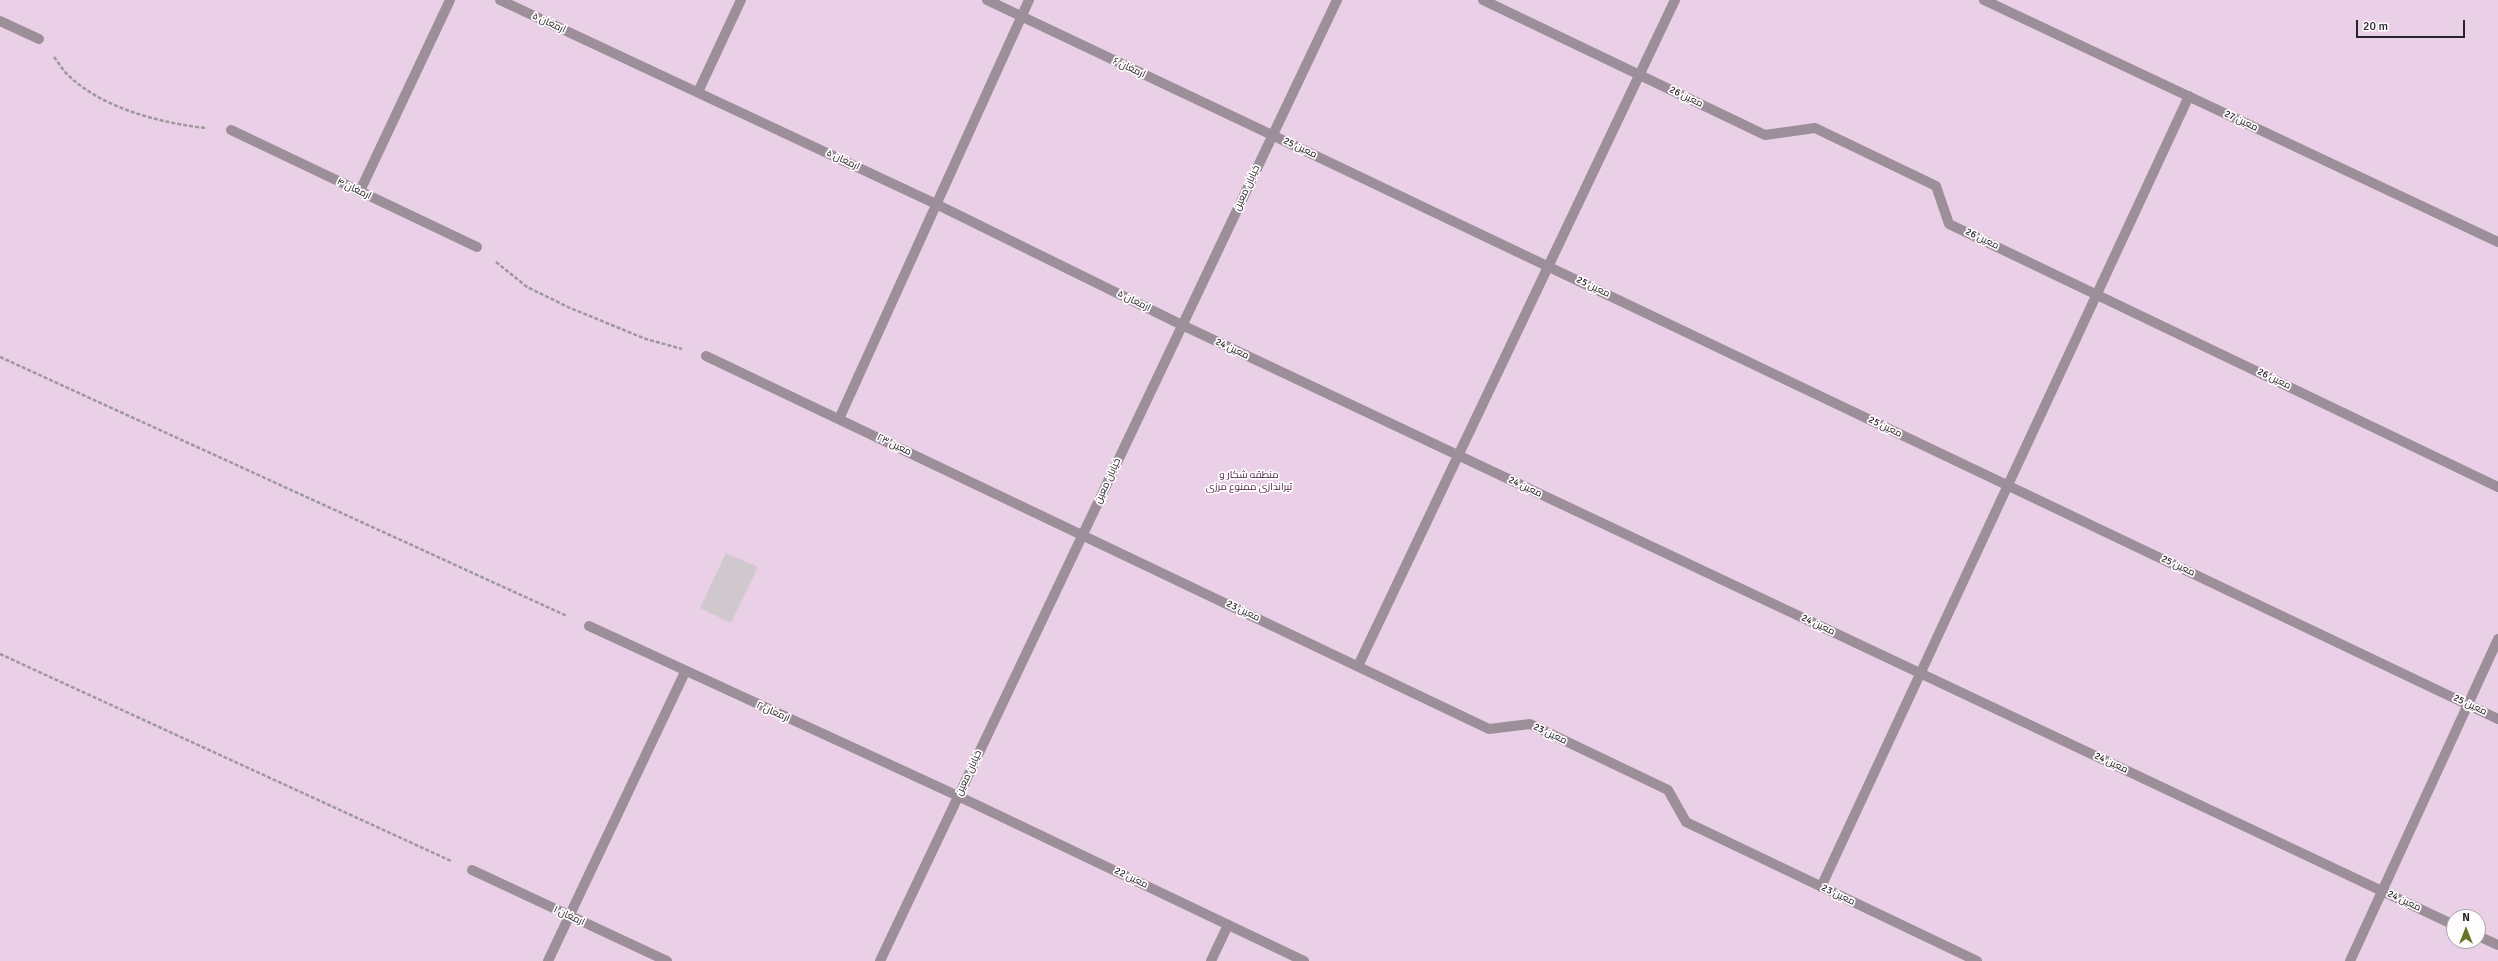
<!DOCTYPE html>
<html>
<head>
<meta charset="utf-8">
<style>
	body { margin:0 }
	#map { position:relative; width:2498px; height:961px; overflow:hidden; background:#f4eef3; font-family:Signika,sans-serif }
	canvas { display:block }
	.north { position:absolute; left:2446px; top:909px; width:40px; height:40px; box-sizing:border-box; background:#fffcfe; border:1px solid #a9a6a8; border-radius:50%; rotate:0deg; font-size:11px; font-weight:700; line-height:16px; text-align:center; color:#272527 }
	.north::after { content:''; display:block; margin:auto; width:14px; height:18px; background:#647625; clip-path:polygon(50% 0,100% 100%,50% 72%,0 100%) }
	.scale { position:absolute; left:2356px; top:20px; width:109px; height:18px; box-sizing:border-box; border:2px solid #272527; border-top:0; padding-left:5px; font-size:12px; line-height:14px; white-space:nowrap; color:#272527; -webkit-text-stroke:3px #fffcfe; paint-order:stroke }
</style>
</head>
<body>
<div id="map">
<canvas width="2498" height="961"></canvas>
<div class="north">N</div>
<div class="scale">20 m</div>
</div>
<script>
const c = document.querySelector('canvas').getContext('2d');
c.lineJoin = 'round';
function fillPath(path, color) {
  c.fillStyle = color;
  c.fill(path, 'evenodd');
}
function stroke(path, color, width, dash) {
  c.strokeStyle = color;
  c.lineWidth = width;
  c.lineCap = dash ? 'butt' : 'round';
  c.setLineDash(dash || []);
  c.stroke(path);
}
function drawText(font, color, halo, rows, align = 'center') {
  c.font = font + ' Signika,Cairo,sans-serif';
  c.lineWidth = 3.5;
  c.setLineDash([]);
  c.textBaseline = 'middle';
  c.strokeStyle = halo;
  c.fillStyle = color;
  for (const [text, x, y, turn = 0] of rows) {
    c.save();
    c.translate(x, y);
    c.rotate((+turn || 0) * Math.PI / 180);
    c.textAlign = isNaN(turn) ? turn : align;
    if (halo) c.strokeText(text, 0, 0);
    c.fillText(text, 0, 0);
    c.restore();
  }
}
fillPath(new Path2D(`
	M 0,0 L 2498,0 L 2498,961 L 0,961 ZM 2454,917 L 2478,917 L 2478,941 L 2454,941 Z`), '#ead0e6');
fillPath(new Path2D(`
	M 726,553 L 758,567 L 731,623 L 700,608 Z`), '#cfc9ce');
stroke(new Path2D(`
	M 54,57 C 59,63 63,71 69,76 C 102,108 163,124 207,128
	M 496,262 L 527,287 L 570,308 L 646,339 L 682,349
	M 0,357 L 567,616
	M 0,654 L 451,861`), '#9c989c', 2.5, [4, 2]);
stroke(new Path2D(`
	M 500,0 L 936,204 L 1182,325 L 2454,925
	M 987,0 L 1272,135
	M 1483,0 L 1765,135 L 1815,128 L 1936,186 L 1949,224 L 2498,487
	M 1984,0 L 2498,242
	M 0,21 L 39,39
	M 698,92 L 741,0
	M 231,130 L 477,247
	M 360,191 L 450,0
	M 706,356 L 1489,729 L 1530,724 L 1668,790 L 1686,822 L 1977,961
	M 839,419 L 1029,0
	M 589,626 L 958,796 L 1304,961
	M 1358,666 L 1675,0
	M 472,870 L 667,961
	M 1821,887 L 2189,96
	M 2478,936 L 2498,945
	M 548,961 L 685,672
	M 1211,961 L 1228,925
	M 2350,961 L 2498,639`), '#9c8f9a', 10);
stroke(new Path2D(`
	M 1272,135 L 2498,719
	M 880,961 L 1337,0`), '#9c8f9a', 10);
drawText('10px', '#272527', '#fffcfe', [
	["ارمغان ۵",549,23,25],
	["ارمغان ۶",1129,68,25],
	["معین 26",1686,97,26],
	["معین 27",2241,121,25],
	["معین 25",1300,148,25],
	["ارمغان ۵",843,160,25],
	["خیابان معین",1247,188,-65],
	["ارمغان ۴",354,189,25],
	["معین 26",1982,239,26],
	["معین 25",1593,287,26],
	["ارمغان ۵",1134,301,26],
	["معین 24",1232,349,25],
	["معین 26",2274,379,26],
	["معین 25",1885,427,26],
	["معین ۲۳",894,445,25],
	["خیابان معین",1108,481,-65],
	["معین 24",1525,487,25],
	["معین 25",2178,566,25],
	["معین 23",1243,611,26],
	["معین 24",1818,625,25],
	["معین 25",2470,705,25],
	["ارمغان ۲",773,712,24],
	["معین 23",1550,734,25],
	["معین 24",2111,763,25],
	["خیابان معین",969,773,-65],
	["معین 22",1131,878,26],
	["معین 23",1838,895,26],
	["معین 24",2404,901,25],
	["ارمغان ۱",569,916,25]
]);
drawText('10px', '#461e42', '#fffcfe', [
	["منطقه شکار و",1249,475],
	["تیراندازی ممنوع مرزی",1249,487]
]);
</script>
</body>
</html>
